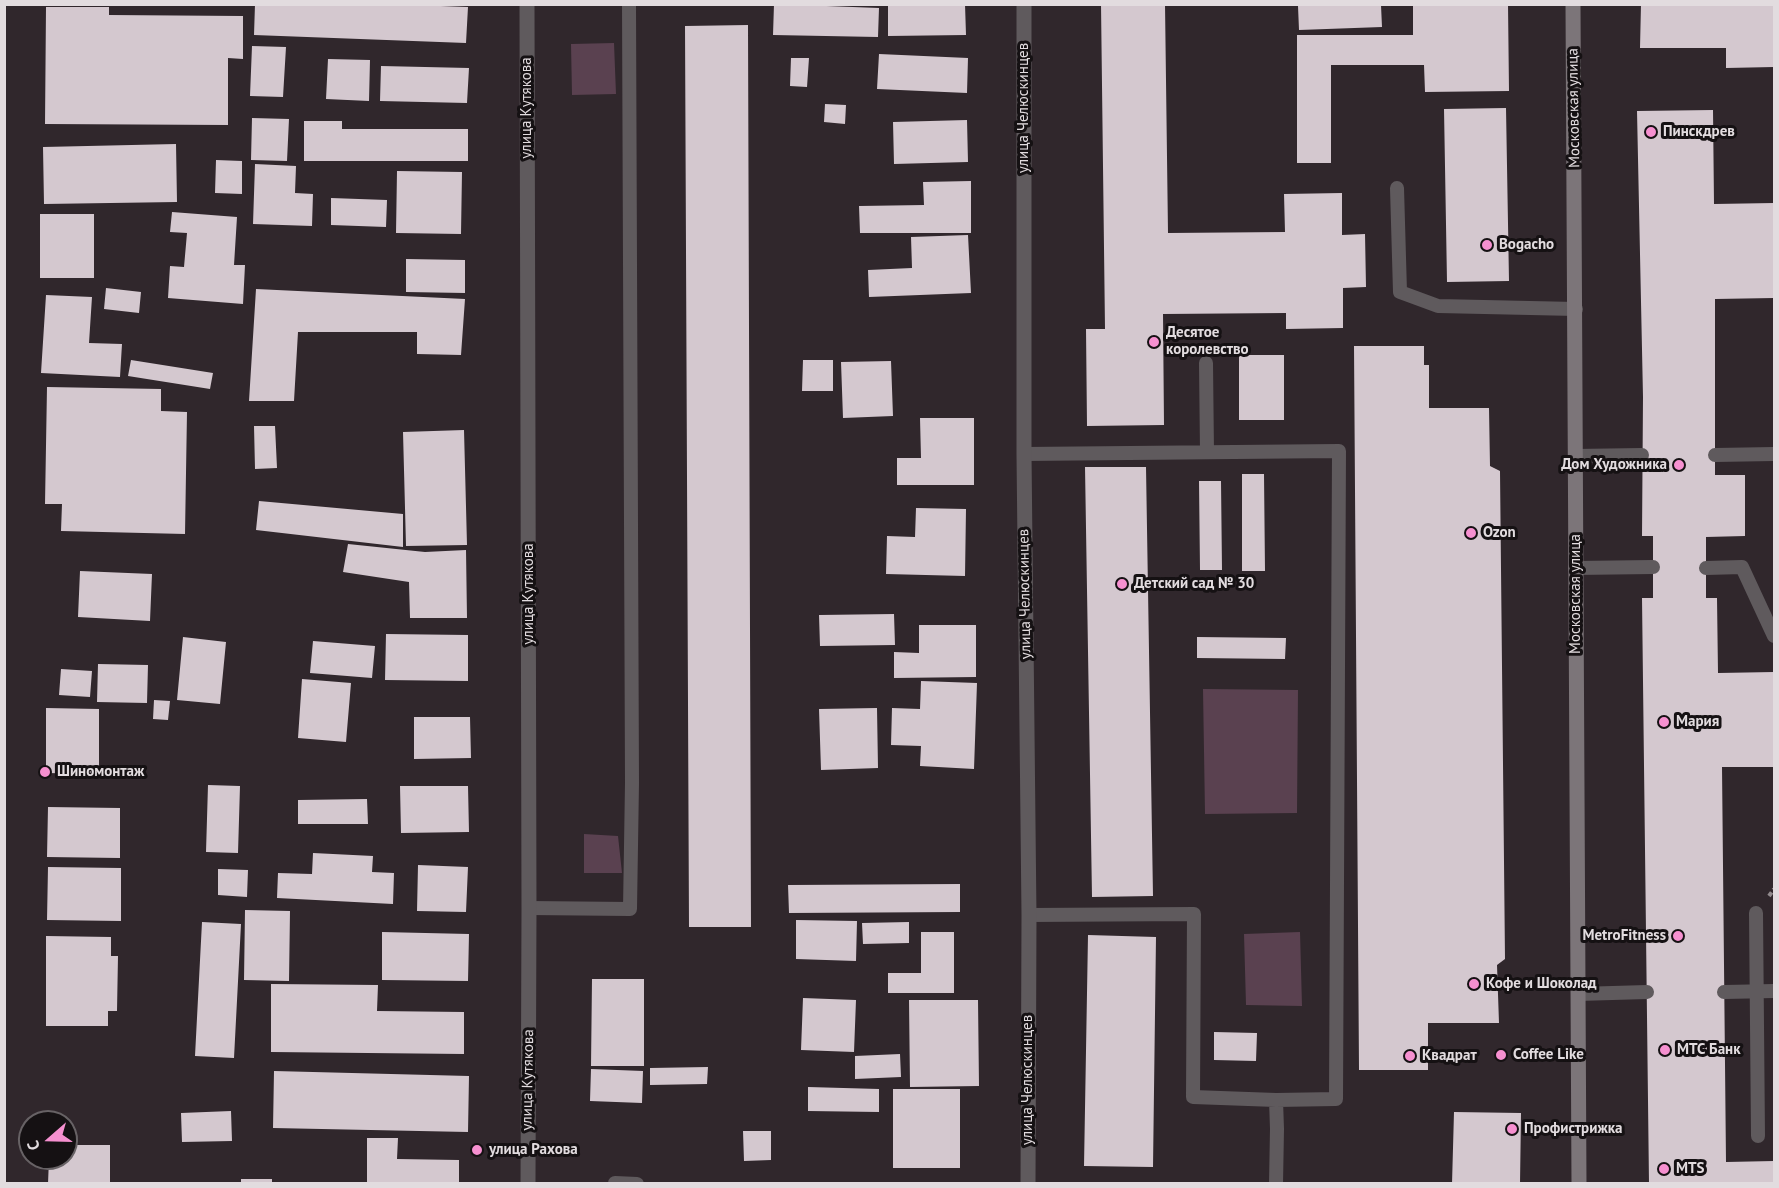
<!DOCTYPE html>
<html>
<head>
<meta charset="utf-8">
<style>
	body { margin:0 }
	#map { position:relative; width:1779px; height:1188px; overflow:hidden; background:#30272c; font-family:"PT Sans",sans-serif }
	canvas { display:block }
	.frame { position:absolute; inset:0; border:6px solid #e2dcdf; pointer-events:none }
	.north { position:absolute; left:18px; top:1110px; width:60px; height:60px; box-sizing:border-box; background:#151113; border:2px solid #676265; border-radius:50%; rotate:250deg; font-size:16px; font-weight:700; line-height:24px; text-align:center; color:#e2dcdf }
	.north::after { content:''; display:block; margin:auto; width:21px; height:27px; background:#f690d0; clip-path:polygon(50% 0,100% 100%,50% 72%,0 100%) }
</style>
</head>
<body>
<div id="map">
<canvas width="1779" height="1188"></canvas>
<div class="frame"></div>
<div class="north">С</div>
</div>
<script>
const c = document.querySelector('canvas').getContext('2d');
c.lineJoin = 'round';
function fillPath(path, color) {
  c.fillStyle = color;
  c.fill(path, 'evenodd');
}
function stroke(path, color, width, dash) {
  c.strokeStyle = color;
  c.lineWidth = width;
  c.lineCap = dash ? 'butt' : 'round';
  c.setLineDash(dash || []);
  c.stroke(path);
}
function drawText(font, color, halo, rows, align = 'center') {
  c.font = font + ' "PT Sans",sans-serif';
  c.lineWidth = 6;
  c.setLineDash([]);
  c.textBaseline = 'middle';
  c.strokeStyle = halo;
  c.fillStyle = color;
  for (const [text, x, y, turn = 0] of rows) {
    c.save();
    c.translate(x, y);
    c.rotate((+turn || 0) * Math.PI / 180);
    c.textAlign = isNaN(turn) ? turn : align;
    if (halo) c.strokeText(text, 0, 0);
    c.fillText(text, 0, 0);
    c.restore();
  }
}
fillPath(new Path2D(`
	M 614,43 L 616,94 L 572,95 L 571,44 Z
	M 1203,689 L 1298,690 L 1297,813 L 1205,814 Z
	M 584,834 L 618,836 L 622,873 L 584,873 Z
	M 1300,932 L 1302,1006 L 1246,1005 L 1244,934 Z`), '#5a4150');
fillPath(new Path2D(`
	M 255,4 L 386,4 L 468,7 L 466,43 L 254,35 Z
	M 774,4 L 879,8 L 878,37 L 773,35 Z
	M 888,4 L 965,4 L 966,35 L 888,36 Z
	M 1101,4 L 1165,4 L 1168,233 L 1285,232 L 1284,194 L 1342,193 L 1342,235 L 1365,234 L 1366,287 L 1343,288 L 1343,328 L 1286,329 L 1286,313 L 1163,314 L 1164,425 L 1087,426 L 1086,329 L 1105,329 Z
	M 1413,4 L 1508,4 L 1509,91 L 1425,92 L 1424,65 L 1331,65 L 1331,163 L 1297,163 L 1297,35 L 1413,35 Z
	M 1641,4 L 1774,4 L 1774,67 L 1726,68 L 1726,48 L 1640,48 Z
	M 1343,5 L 1381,5 L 1382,27 L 1299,30 L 1298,6 Z
	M 46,7 L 109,7 L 109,15 L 243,16 L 243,59 L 228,58 L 228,125 L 45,124 Z
	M 748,25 L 751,927 L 689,927 L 685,26 Z
	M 252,46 L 286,47 L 283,97 L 250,96 Z
	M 879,54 L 968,58 L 967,93 L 877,89 Z
	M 791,58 L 809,58 L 807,87 L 790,86 Z
	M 328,59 L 370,60 L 369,101 L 326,99 Z
	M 381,66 L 469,68 L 467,103 L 380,101 Z
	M 825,104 L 846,105 L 845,124 L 824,122 Z
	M 1506,108 L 1509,281 L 1447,282 L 1444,109 Z
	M 1713,110 L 1714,204 L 1774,203 L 1774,298 L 1715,299 L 1715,475 L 1745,475 L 1745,536 L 1706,537 L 1706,598 L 1717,598 L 1718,673 L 1774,672 L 1774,767 L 1722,767 L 1726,1162 L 1774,1161 L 1774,1184 L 1649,1184 L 1642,598 L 1653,598 L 1653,536 L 1642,536 L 1643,397 L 1637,111 Z
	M 252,118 L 289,119 L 287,161 L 251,160 Z
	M 967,120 L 968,162 L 894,164 L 893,122 Z
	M 304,121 L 342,121 L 342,129 L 468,129 L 468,161 L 304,161 Z
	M 176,144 L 177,202 L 44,204 L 43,147 Z
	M 216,160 L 242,161 L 242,194 L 215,193 Z
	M 255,164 L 296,166 L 295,193 L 313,194 L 312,226 L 253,224 Z
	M 397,171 L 462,172 L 461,234 L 396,233 Z
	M 971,181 L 971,233 L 860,233 L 859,206 L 924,205 L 923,182 Z
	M 331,198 L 387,200 L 386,227 L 331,225 Z
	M 172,212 L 237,217 L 234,265 L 245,265 L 243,304 L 168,298 L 170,266 L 184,267 L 187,233 L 170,232 Z
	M 40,214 L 94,214 L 94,278 L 40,278 Z
	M 968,235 L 971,293 L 869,297 L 868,270 L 912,268 L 911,237 Z
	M 406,259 L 465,260 L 465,293 L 406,292 Z
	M 106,288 L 141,292 L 139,313 L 104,309 Z
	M 256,289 L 465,299 L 461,355 L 417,354 L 417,332 L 298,332 L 294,401 L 249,401 Z
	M 46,295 L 92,297 L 89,343 L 122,344 L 120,377 L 41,373 Z
	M 1354,346 L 1424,346 L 1424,365 L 1429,365 L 1429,408 L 1489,408 L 1490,466 L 1500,471 L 1505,959 L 1497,965 L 1499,1023 L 1428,1023 L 1428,1070 L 1359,1070 Z
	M 1239,355 L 1284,355 L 1284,420 L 1239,420 Z
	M 131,360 L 213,373 L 210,389 L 128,376 Z
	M 803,360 L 833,360 L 833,391 L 802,391 Z
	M 891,361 L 893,416 L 843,418 L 841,362 Z
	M 47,387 L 161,389 L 161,411 L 187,412 L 185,534 L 61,531 L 62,504 L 45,504 Z
	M 920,418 L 974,418 L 974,485 L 897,485 L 897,458 L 921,458 Z
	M 254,426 L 275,426 L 277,468 L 255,469 Z
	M 464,430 L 467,545 L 406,546 L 403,432 Z
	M 1085,467 L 1146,467 L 1153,896 L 1092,897 Z
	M 1242,474 L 1264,474 L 1265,571 L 1242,571 Z
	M 1199,481 L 1221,481 L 1222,570 L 1200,570 Z
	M 259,501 L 403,514 L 403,547 L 256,530 Z
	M 916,508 L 966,509 L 965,576 L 886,574 L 887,536 L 915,537 Z
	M 348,544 L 425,552 L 466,550 L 467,618 L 410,618 L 409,582 L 343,572 Z
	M 80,571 L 152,574 L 150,621 L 78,617 Z
	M 894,614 L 895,645 L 820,646 L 819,615 Z
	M 919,625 L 976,625 L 976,677 L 894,678 L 894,652 L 919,653 Z
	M 386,634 L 468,635 L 468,681 L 385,680 Z
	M 183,637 L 226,642 L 220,704 L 177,700 Z
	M 1197,637 L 1286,638 L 1285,659 L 1197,658 Z
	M 313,641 L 375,646 L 372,678 L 310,673 Z
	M 98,664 L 148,665 L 147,703 L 97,702 Z
	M 61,669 L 92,671 L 90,697 L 59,695 Z
	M 302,679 L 351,683 L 346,742 L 298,738 Z
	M 921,681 L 977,683 L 974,769 L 920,766 L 921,746 L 891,745 L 892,708 L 920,709 Z
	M 154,700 L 170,701 L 168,720 L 153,719 Z
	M 46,708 L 99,709 L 99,774 L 46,773 Z
	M 877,708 L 878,768 L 821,770 L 819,709 Z
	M 414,717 L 470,717 L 471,758 L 414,759 Z
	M 208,785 L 240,786 L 238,853 L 206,852 Z
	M 400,786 L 468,786 L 469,832 L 401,833 Z
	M 367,799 L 368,824 L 298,824 L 298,800 Z
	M 48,807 L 120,808 L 120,858 L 47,857 Z
	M 313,853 L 373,856 L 372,872 L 394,873 L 393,904 L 277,898 L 278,873 L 312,874 Z
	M 418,865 L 468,867 L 466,912 L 417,911 Z
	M 48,867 L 121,868 L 121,921 L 47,920 Z
	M 218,869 L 248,870 L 247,897 L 218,895 Z
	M 960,884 L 960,912 L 789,913 L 788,885 Z
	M 245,910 L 290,911 L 289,981 L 244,980 Z
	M 796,920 L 857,921 L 856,961 L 796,959 Z
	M 202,922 L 241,924 L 234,1058 L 195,1056 Z
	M 909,922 L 909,943 L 863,944 L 862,923 Z
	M 382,932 L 469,934 L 468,981 L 382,980 Z
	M 921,932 L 954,932 L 954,993 L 888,993 L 888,973 L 921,973 Z
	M 1088,935 L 1156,937 L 1153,1167 L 1084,1166 Z
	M 46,936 L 111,937 L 111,956 L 118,956 L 117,1011 L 108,1011 L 108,1026 L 46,1026 Z
	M 592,979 L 644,979 L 644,1066 L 591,1066 Z
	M 271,984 L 378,985 L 377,1011 L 464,1012 L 464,1054 L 271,1052 Z
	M 803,998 L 856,1000 L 854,1052 L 801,1050 Z
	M 909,1000 L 978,1000 L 979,1086 L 910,1087 Z
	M 1214,1032 L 1257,1033 L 1256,1061 L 1214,1060 Z
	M 900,1054 L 901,1077 L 855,1079 L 855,1056 Z
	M 708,1067 L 707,1084 L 650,1085 L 650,1068 Z
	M 591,1069 L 643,1071 L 642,1103 L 590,1101 Z
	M 274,1071 L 469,1076 L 468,1132 L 273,1128 Z
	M 808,1087 L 879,1089 L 879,1112 L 808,1111 Z
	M 893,1089 L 960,1089 L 960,1168 L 893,1168 Z
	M 231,1111 L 232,1141 L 182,1142 L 181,1113 Z
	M 1454,1112 L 1521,1113 L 1520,1184 L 1452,1184 Z
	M 743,1131 L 771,1131 L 771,1160 L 744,1161 Z
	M 367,1138 L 398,1138 L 397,1159 L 459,1160 L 459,1184 L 367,1184 Z
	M 66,1145 L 110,1145 L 110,1184 L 48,1184 L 49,1158 L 66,1158 Z
	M 241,1179 L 272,1179 L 272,1184 L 241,1184 Z`), '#d4c8cf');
stroke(new Path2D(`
	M 1769,896 L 1774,889`), '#918a8d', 4, [4.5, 3]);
stroke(new Path2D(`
	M 1397,188 L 1400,292 L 1438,306 L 1576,309
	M 1206,363 L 1207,452
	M 1024,454 L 1339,451 L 1336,1099 L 1276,1100 L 1193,1097 L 1194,914 L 1029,915
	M 1715,455 L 1774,454
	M 1575,456 L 1642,455
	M 1575,568 L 1653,567
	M 1706,568 L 1742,567 L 1774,636
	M 529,908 L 630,909 L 632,783 L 629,4
	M 1756,913 L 1758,1136
	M 1724,992 L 1774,991
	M 1578,994 L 1647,992
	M 1276,1100 L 1277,1129 L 1276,1184
	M 615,1183 L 637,1184`), '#5f5a5d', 14);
stroke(new Path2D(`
	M 1024,4 L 1024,454 L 1029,915 L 1028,1184`), '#5f5a5d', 15);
stroke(new Path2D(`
	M 527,4 L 529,908 L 528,1184`), '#5f5a5d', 15);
stroke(new Path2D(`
	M 1573,4 L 1579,1184`), '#7c7579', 15);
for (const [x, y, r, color] of [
	[1651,132,6,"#f690d0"],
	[1487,245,6,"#f690d0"],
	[1154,342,6,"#f690d0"],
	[1679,465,6,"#f690d0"],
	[1471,533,6,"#f690d0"],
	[1122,584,6,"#f690d0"],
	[1664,722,6,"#f690d0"],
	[45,772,6,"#f690d0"],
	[1678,936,6,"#f690d0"],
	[1474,984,6,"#f690d0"],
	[1665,1050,6,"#f690d0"],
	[1501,1055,6,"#f690d0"],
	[1410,1056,6,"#f690d0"],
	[1512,1129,6,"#f690d0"],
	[477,1150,6,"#f690d0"],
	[1664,1169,6,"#f690d0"]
]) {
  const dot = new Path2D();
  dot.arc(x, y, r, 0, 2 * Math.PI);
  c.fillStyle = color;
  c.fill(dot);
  stroke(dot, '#151113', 2);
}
drawText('15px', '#e2dcdf', '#151113', [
	["улица Кутякова",527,108,-90],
	["улица Челюскинцев",1024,108,-90],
	["Московская улица",1574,108,-91],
	["улица Кутякова",529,594,-90],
	["улица Челюскинцев",1025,594,-91],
	["Московская улица",1576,594,-90],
	["улица Кутякова",528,1080,-89],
	["улица Челюскинцев",1028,1080,-90]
]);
drawText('bold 15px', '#e2dcdf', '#151113', [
	["Пинскдрев",1663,132],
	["Bogacho",1499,245],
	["Десятое",1166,333],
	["королевство",1166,350],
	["Дом Художника",1667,465,"right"],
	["Ozon",1483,533],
	["Детский сад № 30",1134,584],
	["Мария",1676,722],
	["Шиномонтаж",57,772],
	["MetroFitness",1666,936,"right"],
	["Кофе и Шоколад",1486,984],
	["МТС Банк",1677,1050],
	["Coffee Like",1513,1055],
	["Квадрат",1422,1056],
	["Профистрижка",1524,1129],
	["улица Рахова",489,1150],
	["MTS",1676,1169]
], 'left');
</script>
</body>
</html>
